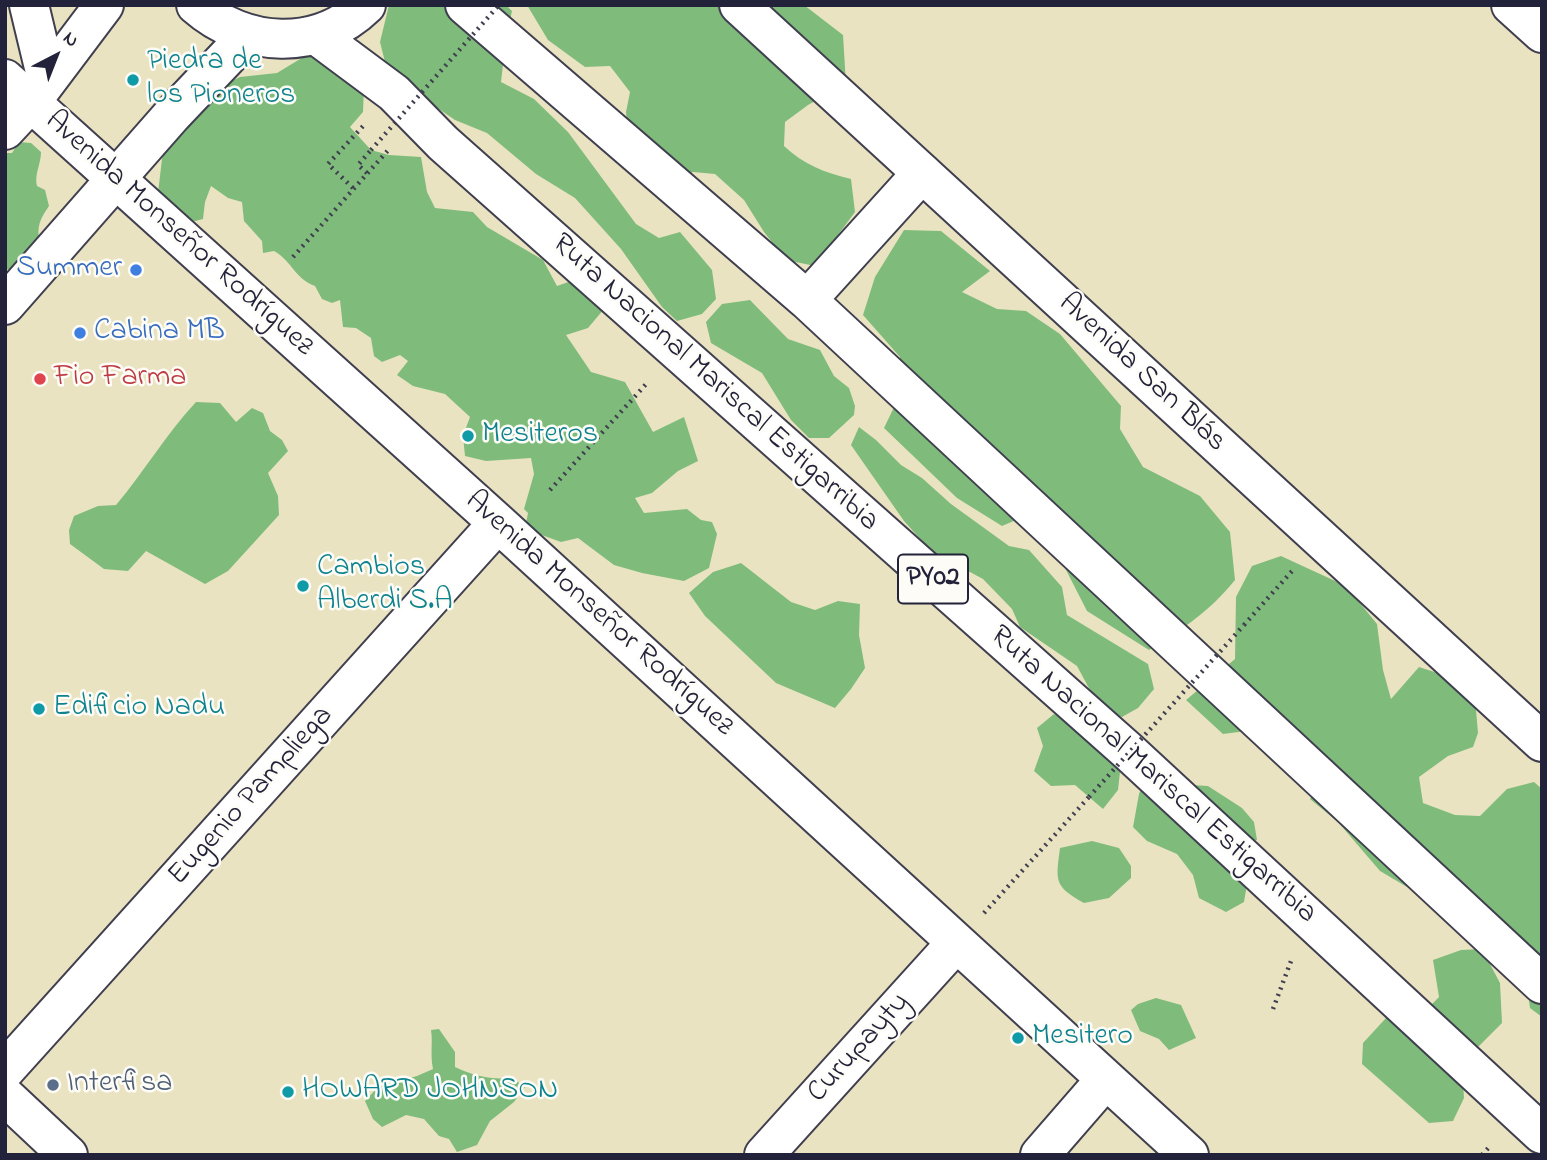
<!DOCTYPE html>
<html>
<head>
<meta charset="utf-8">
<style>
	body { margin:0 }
	#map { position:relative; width:1547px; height:1160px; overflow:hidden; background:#eae3c2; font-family:"Indie Flower",sans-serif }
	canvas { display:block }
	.frame { position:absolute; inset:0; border:7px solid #22223b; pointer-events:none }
	.north { position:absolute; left:21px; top:21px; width:70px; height:70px; -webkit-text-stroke:5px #fdfcf7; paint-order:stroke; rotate:42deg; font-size:19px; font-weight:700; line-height:28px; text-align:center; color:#22223b }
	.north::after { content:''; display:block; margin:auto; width:24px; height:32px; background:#22223b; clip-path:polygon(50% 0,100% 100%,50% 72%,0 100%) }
</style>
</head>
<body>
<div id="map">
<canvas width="1547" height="1160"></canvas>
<div class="frame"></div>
<div class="north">N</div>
</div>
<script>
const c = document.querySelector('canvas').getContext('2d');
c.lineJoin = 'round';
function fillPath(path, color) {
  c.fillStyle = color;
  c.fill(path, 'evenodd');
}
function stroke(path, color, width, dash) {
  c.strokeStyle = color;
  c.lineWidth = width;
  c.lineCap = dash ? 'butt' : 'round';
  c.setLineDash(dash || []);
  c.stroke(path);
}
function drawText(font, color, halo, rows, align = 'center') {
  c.font = font + ' "Indie Flower",sans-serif';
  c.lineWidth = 5;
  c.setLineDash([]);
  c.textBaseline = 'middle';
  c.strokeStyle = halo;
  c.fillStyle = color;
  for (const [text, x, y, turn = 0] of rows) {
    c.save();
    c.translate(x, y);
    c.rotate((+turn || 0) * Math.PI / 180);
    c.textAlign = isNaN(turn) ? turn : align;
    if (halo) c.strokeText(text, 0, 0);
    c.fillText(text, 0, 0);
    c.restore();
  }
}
fillPath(new Path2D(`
	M 389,5 L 506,5 L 512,11 L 506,39 L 501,82 L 534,99 L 568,132 L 636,224 L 659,238 L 680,232 L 712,270 L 716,299 L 702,314 L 677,321 L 662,307 L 621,249 L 575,198 L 536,174 L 487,133 L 455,120 L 401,83 L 387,70 L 380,42 Z
	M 527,5 L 804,5 L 843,35 L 846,84 L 808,105 L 785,122 L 784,146 C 803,164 825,173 851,179 L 855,212 L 815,266 L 786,260 L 764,232 L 744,200 L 715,174 L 693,172 L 661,187 L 631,161 L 626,112 L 630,92 L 610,66 L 585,67 L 548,40 Z
	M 305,56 L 335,59 L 364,87 L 363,112 L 350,127 L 371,150 L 389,155 L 421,157 L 427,192 L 435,208 L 473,212 L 487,227 L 543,260 L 557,286 L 580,278 L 604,309 L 588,328 L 566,335 L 591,372 L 625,382 L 653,432 L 684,417 L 698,461 L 678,471 L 652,493 L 635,498 L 644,513 L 687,509 L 701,520 L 712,522 L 717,534 L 709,568 L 684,581 L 642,573 L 614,565 L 578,538 L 561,542 L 525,529 L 528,513 L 524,509 L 534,474 L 531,458 L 486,461 L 465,456 L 463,436 L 470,417 L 445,394 L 413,386 L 397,375 L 408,361 L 400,355 L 382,362 L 374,356 L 371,338 L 356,328 L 343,327 L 340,300 L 332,303 L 322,299 L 315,286 C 294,278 293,262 274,251 L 263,253 L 262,241 L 244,221 L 242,202 L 228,198 L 211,186 L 205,202 L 203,219 L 184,224 L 158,193 L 162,159 L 172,115 L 219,87 L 240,77 L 277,73 Z
	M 19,142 L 31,143 L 41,152 C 41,164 34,175 37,186 L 45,190 L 49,206 C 40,219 36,227 40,243 L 21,266 L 5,270 L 5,153 L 12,153 Z
	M 904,230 L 941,231 L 990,271 L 962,292 L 997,309 L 1026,311 L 1060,334 L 1121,406 L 1120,429 L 1143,467 L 1200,496 L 1230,532 L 1235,580 C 1208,613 1185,627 1149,650 L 1087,611 L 1064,566 L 1016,520 L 1002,526 L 957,498 L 884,428 L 897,401 L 900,357 L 863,315 L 875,277 Z
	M 750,300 L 788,339 L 820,350 L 834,376 L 849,388 L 855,406 L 854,415 L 829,438 L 809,438 L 791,420 L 762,373 L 711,343 L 706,322 L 722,304 Z
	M 196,402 L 220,403 L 236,422 L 252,408 L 263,413 L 270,431 L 282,440 L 288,451 L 268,473 L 278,496 L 279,515 L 228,571 L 205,584 L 146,551 L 128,571 L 104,569 L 70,544 L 69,530 L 74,516 L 98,506 L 116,505 C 144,472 166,434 196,402 Z
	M 859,427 L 876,440 L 901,465 L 922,478 L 951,504 L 1009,546 L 1029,550 L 1062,587 L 1067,615 L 1148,664 L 1154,689 L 1138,708 L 1122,717 L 1094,705 L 1090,690 L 1077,666 L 1020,627 L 1012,609 L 983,579 L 931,551 L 904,521 L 851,445 Z
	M 1281,556 L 1346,586 L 1377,624 L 1383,670 L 1391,699 L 1419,667 L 1453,678 L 1476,710 L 1478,733 L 1473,747 L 1448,756 L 1419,777 L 1423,803 L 1455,815 L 1480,816 L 1507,789 L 1534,782 L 1542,789 L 1542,1017 L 1530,1008 L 1521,945 L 1429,900 L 1380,871 L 1338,822 L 1310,799 L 1334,770 L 1293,725 L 1223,734 L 1186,700 L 1235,659 L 1236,597 L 1252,566 Z
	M 741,563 L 791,602 L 815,610 L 838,601 L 860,604 L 859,635 L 865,668 L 851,689 L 835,708 L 776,683 L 705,616 L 689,593 L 713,572 Z
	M 1054,714 L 1092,735 L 1103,747 L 1120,772 L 1118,790 L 1103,809 L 1075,785 L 1051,786 L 1034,771 L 1043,746 L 1037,728 Z
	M 1144,782 L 1208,786 L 1242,808 L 1254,822 L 1257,840 L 1232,848 L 1247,884 L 1244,902 L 1226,912 L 1199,898 L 1193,875 L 1177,854 L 1147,841 L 1133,827 L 1139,794 Z
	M 1092,841 L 1119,848 L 1131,866 L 1131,878 L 1109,898 L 1084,903 C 1053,886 1056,880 1060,848 Z
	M 1482,949 L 1500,983 L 1502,1023 L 1472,1053 L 1463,1082 L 1464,1098 L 1453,1121 L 1429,1123 L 1362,1064 L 1363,1043 L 1386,1018 L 1429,1007 L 1439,997 L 1433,960 L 1461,950 Z
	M 1156,998 L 1181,1005 L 1196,1038 L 1169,1050 L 1159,1039 L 1140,1031 L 1131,1010 L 1138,1004 Z
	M 439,1029 L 455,1052 L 455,1067 C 475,1076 490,1080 512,1078 L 525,1087 L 514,1102 L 490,1121 L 477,1145 L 457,1152 L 449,1139 L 439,1136 L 424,1119 L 406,1115 L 382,1127 L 373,1119 L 365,1101 L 378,1087 L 417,1076 L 433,1069 C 430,1054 433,1043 431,1030 Z`), '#7fbc7b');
const minor = new Path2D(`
	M 739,5 L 1542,742
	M 1511,5 L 1542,33
	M 5,79 L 498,523 L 1189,1155
	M 5,1070 L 498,523
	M 5,1096 L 68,1155
	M 764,1155 L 956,943
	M 1040,1155 L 1106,1079`);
const major = new Path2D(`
	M 5,130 L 31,102 L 104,5
	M 5,305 L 172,115 L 248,35`);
const highway = new Path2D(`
	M 29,5 L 47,80
	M 196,5 C 245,48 318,52 366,5
	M 465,5 L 807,300 L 1542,984
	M 316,35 L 394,93 L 443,143 L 1129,752 L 1542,1134
	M 807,300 L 922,173`);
stroke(minor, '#403f4f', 42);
stroke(major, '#403f4f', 42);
stroke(highway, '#403f4f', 42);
stroke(new Path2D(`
	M 367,173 L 358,165 L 371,150
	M 353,188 L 328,164 L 365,124
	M 293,257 L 390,148
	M 550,490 L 648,382
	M 1244,625 L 1292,571
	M 984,913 L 1089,797
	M 1273,1009 L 1291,961
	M 1482,1155 L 1491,1145`), '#403f4f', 4.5, [2, 5]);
stroke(minor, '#fff', 38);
stroke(major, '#fff', 38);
stroke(highway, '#fff', 38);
stroke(new Path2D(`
	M 371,150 L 499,5
	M 1089,797 L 1244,625`), '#403f4f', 4.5, [2, 5]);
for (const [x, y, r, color] of [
	[133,80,7,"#0f9aa8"],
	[136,270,7,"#3f7fe0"],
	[80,333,7,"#3f7fe0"],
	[40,379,7,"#e0444e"],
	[468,436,7,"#0f9aa8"],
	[303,586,7,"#0f9aa8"],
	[39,709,7,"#0f9aa8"],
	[1018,1038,7,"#0f9aa8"],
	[53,1085,7,"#5c6f8a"],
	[288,1092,7,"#0f9aa8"]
]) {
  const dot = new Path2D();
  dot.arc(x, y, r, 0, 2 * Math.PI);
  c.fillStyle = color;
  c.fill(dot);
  stroke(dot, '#fdfcf7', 2.5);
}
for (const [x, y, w] of [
	[933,579,70]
]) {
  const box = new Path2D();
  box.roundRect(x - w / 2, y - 24.5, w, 49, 5);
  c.fillStyle = '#fdfcf7';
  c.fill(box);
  stroke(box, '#22223b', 2);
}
drawText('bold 28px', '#22223b', null, [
	["PY02",933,579]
]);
drawText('30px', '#0d838f', '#fdfcf7', [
	["Piedra de",147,63],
	["los Pioneros",147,97],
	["Mesiteros",482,436],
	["Cambios",317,569],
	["Alberdi S.A",317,603],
	["Edificio Nadu",53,709],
	["Mesitero",1032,1038],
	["HOWARD JOHNSON",302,1092]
], 'left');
drawText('30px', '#22223b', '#fdfcf7', [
	["Avenida Monseñor Rodríguez",178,235,42],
	["Avenida San Blás",1141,374,43],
	["Ruta Nacional Mariscal Estigarribia",714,384,42],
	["Avenida Monseñor Rodríguez",598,615,42],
	["Ruta Nacional Mariscal Estigarribia",1152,776,42],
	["Eugenio Pampliega",252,797,-48],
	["Curupayty",860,1049,-48]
]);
drawText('30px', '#366cbe', '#fdfcf7', [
	["Summer",122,270],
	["Cabina MB",94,333,"left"]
], 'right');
drawText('30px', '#be3a42', '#fdfcf7', [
	["Fio Farma",54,379]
], 'left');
drawText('30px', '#4e5e75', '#fdfcf7', [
	["Interfisa",67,1085]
], 'left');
</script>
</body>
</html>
